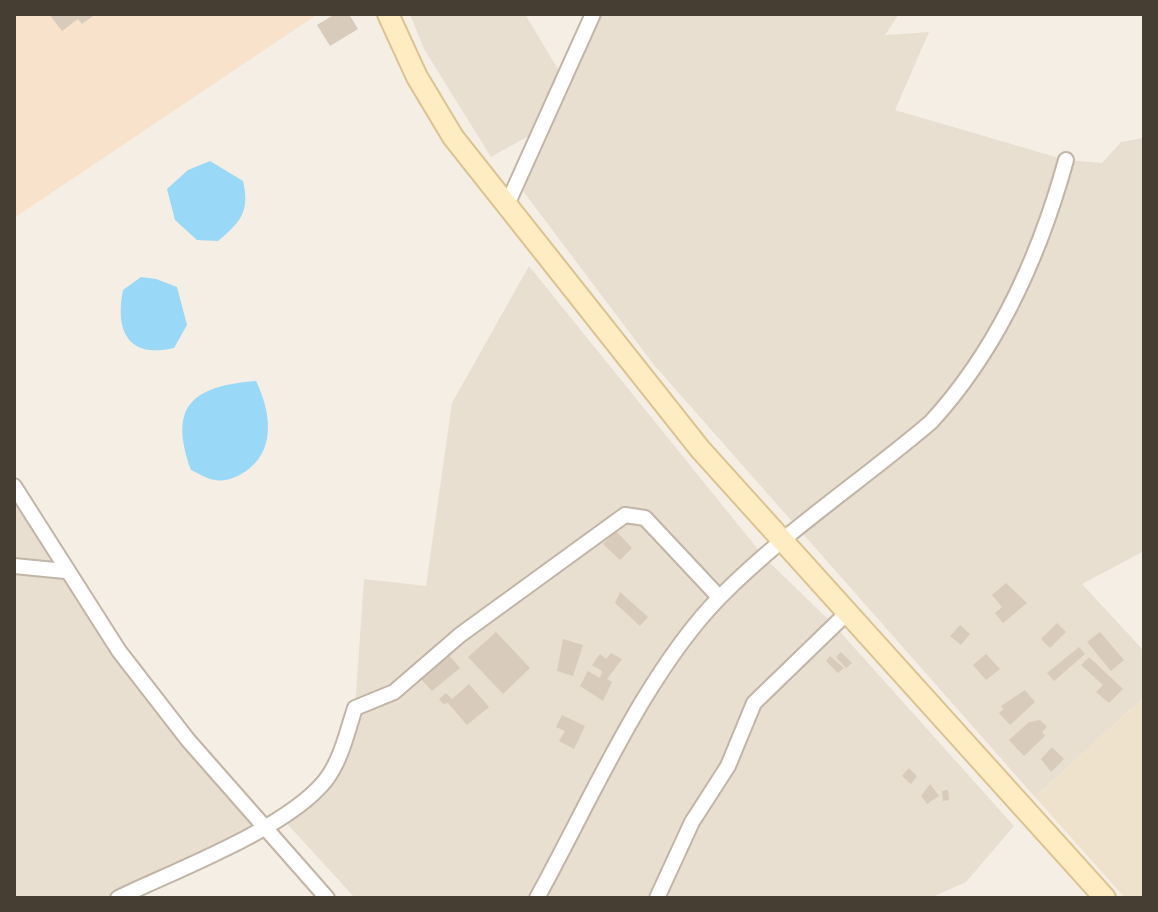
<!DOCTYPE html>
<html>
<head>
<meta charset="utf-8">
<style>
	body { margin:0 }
	#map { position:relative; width:1158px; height:912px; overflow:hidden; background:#f4eee4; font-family:Karla,sans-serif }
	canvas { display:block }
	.frame { position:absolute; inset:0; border:16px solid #463d33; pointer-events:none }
</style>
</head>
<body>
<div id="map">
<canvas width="1158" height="912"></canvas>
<div class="frame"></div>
</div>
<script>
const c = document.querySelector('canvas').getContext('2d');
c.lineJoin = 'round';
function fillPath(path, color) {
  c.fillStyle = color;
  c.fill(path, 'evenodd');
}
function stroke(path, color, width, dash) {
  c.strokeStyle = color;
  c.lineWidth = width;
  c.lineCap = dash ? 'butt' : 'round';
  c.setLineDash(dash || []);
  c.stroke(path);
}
fillPath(new Path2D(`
	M 410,14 L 525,14 L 565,81 L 593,14 L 899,14 L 885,35 L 929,32 L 895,110 L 1066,160 L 1102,163 L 1121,142 L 1144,138 L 1144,551 L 1082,584 L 1144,651 L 1144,697 L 1035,797 L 654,365 L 517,183 L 541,129 L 491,157 L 424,49 Z
	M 529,266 L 765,558 L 834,625 L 1014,826 L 966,882 L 930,898 L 355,898 L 280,816 L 326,779 L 355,708 L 364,579 L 426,586 L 452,403 Z
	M 14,486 L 65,571 L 264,827 L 118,898 L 14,898 Z`), '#e8dfd1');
fillPath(new Path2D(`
	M 14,14 L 318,14 L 14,218 Z`), '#f8e2cc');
fillPath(new Path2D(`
	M 1144,697 L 1144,898 L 1125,898 L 1035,797 Z`), '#eee2cc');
fillPath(new Path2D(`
	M 210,161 L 243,181 C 250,211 241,222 218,241 L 197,240 L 175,220 L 167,189 L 188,170 Z
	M 141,277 L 156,279 L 177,287 L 187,325 L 174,348 C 127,359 115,330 123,290 Z
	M 256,381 C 270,410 276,446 250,468 C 240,476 228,482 215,480 C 207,479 198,473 191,470 C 168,406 192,386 256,381 Z`), '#9ad8f7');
fillPath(new Path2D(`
	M 49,14 L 96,14 L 82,24 L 78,19 L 62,31 Z
	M 335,14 L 349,14 L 358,29 L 330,46 L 317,25 Z
	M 616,531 L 632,548 L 620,560 L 603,544 Z
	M 1006,583 L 1027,603 L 1003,623 L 995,613 L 1002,607 L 992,595 Z
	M 620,592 L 648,617 L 640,626 L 615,603 Z
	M 1057,623 L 1066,632 L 1050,648 L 1041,639 Z
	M 960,625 L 970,634 L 961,645 L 950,636 Z
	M 496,632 L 530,668 L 503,694 L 468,657 Z
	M 1100,632 L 1124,660 L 1111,671 L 1087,642 Z
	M 563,639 L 583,645 L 573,676 L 557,671 Z
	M 1079,647 L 1085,654 L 1054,681 L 1047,673 Z
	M 841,652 L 852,663 L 846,668 L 836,657 Z
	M 611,653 L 622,659 L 607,679 L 612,682 L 603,701 L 580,686 L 588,671 L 600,678 L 602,671 L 592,665 L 600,654 L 606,659 Z
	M 448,654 L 460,668 L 432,691 L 420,678 Z
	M 986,654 L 1000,669 L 986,680 L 973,665 Z
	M 830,656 L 844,668 L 838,673 L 826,661 Z
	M 1089,657 L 1123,689 L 1109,703 L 1096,692 L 1103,685 L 1081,665 Z
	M 469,684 L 489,707 L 467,725 L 448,703 L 443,704 L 439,699 L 446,693 L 452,699 Z
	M 1025,690 L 1035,702 L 1010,725 L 999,713 L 1004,709 L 1001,706 Z
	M 562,715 L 585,726 L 574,749 L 559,741 L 565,731 L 556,727 Z
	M 1040,720 L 1047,727 L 1042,732 L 1045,736 L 1024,756 L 1009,740 L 1029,722 Z
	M 1052,747 L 1064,759 L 1051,772 L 1041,759 Z
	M 909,768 L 917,776 L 911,784 L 902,776 Z
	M 930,784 L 939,796 L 927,804 L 921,796 Z
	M 948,790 L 949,800 L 943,801 L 942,791 Z`), '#d9cbbb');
const street = new Path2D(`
	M 506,207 L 593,14
	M 14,486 L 119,651 L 188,740 L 327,898
	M 14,566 L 65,571
	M 118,898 C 176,870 286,829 325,781 C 341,761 347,732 355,708 L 394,692 L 460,635 L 625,515 L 645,518 L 719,597
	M 537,898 C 589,804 645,673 720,597 C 784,532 862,481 931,422 C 998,349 1040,254 1066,160
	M 657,898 L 692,822 L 728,766 L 754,703 L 849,611`);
const secondary = new Path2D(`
	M 388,14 L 417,77 L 453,137 L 700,449 L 1105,898`);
stroke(street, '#c0b5a6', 18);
stroke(secondary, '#dbc291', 24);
stroke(street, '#fff', 14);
stroke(secondary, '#ffecc2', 20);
</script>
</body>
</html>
